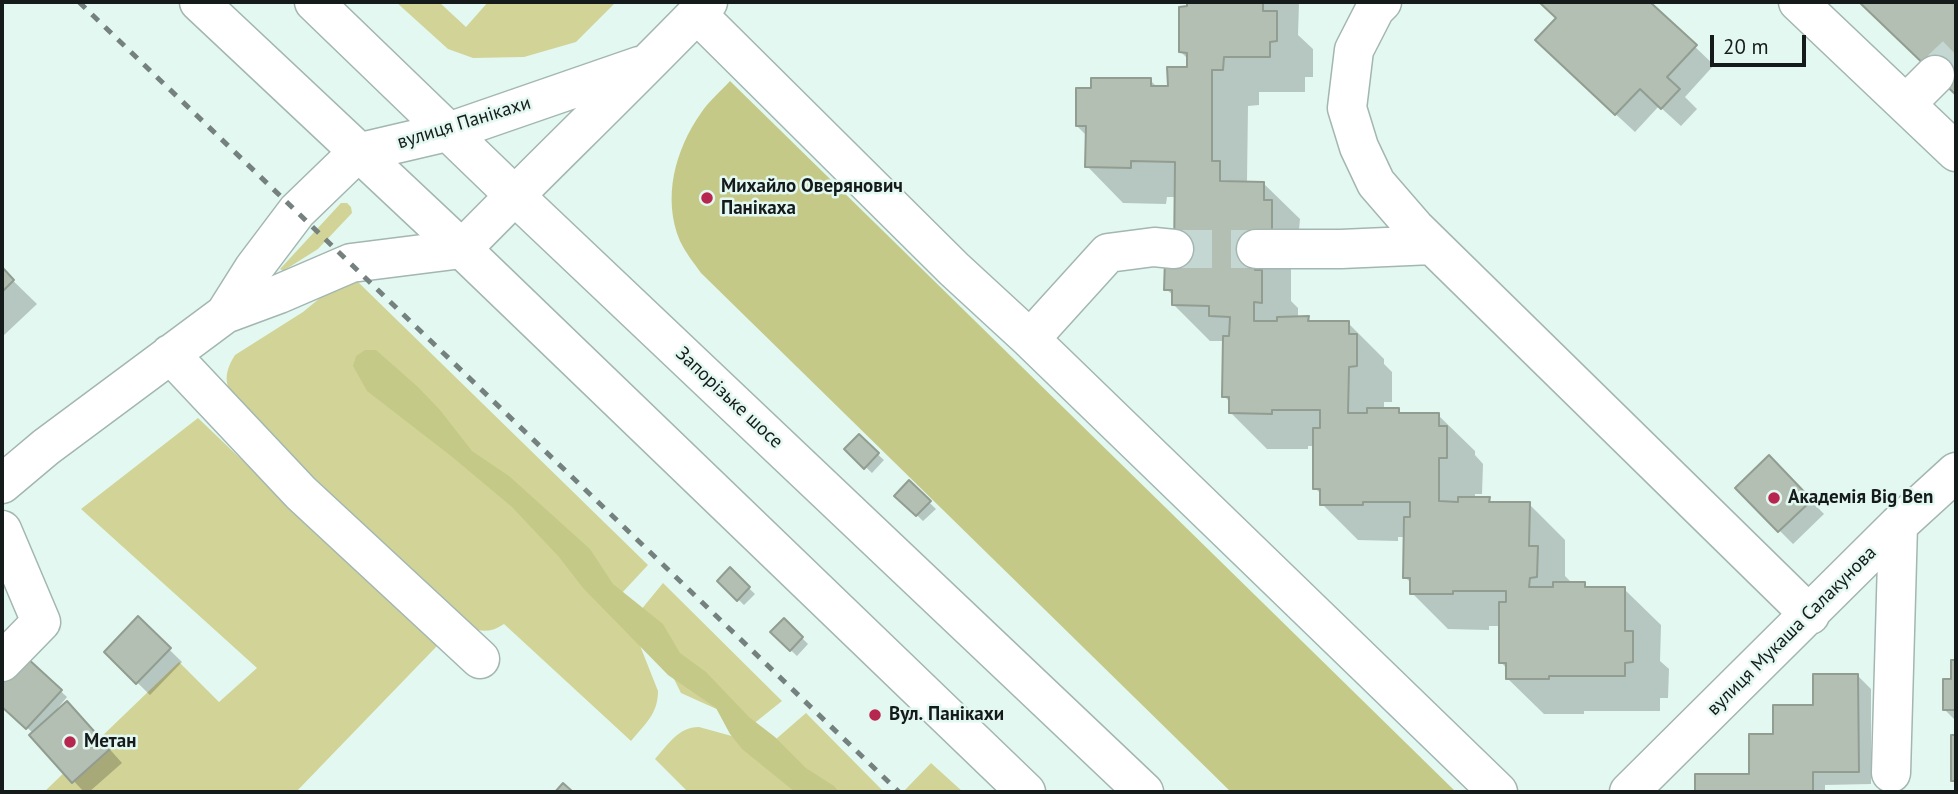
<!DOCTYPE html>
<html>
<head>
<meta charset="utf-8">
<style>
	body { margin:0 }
	#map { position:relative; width:1958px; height:794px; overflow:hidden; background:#e4f8f2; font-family:"PT Sans",sans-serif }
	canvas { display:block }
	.frame { position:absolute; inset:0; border:4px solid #141b1a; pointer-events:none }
	.scale { position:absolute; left:1710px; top:35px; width:96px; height:32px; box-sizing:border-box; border:4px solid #141b1a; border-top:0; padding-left:9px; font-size:21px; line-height:24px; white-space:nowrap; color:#141b1a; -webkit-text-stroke:5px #e4f8f2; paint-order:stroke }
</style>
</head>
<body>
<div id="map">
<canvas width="1958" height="794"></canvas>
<div class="frame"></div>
<div class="scale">20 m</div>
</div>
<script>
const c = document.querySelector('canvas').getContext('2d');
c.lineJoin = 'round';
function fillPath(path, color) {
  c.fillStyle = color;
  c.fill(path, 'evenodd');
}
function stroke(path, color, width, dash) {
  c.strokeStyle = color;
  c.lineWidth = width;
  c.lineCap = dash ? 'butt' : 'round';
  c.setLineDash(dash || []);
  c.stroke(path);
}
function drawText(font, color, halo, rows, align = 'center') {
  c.font = font + ' "PT Sans",sans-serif';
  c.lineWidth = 5;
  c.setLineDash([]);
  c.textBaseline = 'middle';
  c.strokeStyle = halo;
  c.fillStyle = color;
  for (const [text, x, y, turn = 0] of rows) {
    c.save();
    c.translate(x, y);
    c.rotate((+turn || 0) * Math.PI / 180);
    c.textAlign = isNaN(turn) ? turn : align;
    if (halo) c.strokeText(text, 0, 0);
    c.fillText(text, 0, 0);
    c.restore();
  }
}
fillPath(new Path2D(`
	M 396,2 L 439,2 L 466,27 L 488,2 L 616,2 L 576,42 L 524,57 L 473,58 L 448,49 Z
	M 341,203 L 347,203 L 351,207 L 352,213 L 318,249 L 283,271 L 280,269 Z
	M 358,282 L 648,565 L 620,595 L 658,691 C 658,714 645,724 631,741 L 504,624 C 492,632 482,633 469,627 L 238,404 C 224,386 223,374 235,355 L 303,312 L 326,293 Z
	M 198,418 L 437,646 L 296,792 L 44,792 L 179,662 L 219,702 L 257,668 L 81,509 Z
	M 663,583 L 782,701 L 752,725 L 681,693 L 640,611 Z
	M 806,713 L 884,792 L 688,792 L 655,759 C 668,745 678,727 699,727 L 768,746 Z
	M 931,763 L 963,792 L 903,792 Z`), '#d1d496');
fillPath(new Path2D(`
	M 730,81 L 1456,792 L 1231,792 L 701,273 C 694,263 685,252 680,241 C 662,198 675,150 701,113 C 709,101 721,91 730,81 Z
	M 365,350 L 376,350 L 418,387 L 440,410 L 472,451 L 509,476 L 590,549 L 613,584 L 663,624 L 680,653 L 706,672 L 749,717 L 775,737 L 806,768 L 834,786 L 839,792 L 795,792 L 742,749 L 730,734 L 716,708 L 668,675 L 583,588 L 559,557 L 512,507 L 451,456 L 367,391 L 353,366 L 356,356 Z`), '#c5c988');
fillPath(new Path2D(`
	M 1189,2 L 1306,2 L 1299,3 L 1298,35 L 1313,49 L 1313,77 L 1305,77 L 1305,92 L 1259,92 L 1259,105 L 1248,106 L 1247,183 L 1263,183 L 1300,219 L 1299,230 L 1291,267 L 1291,301 L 1298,308 L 1298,318 L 1308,318 L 1313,323 L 1348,323 L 1384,359 L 1384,364 L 1392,372 L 1392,402 L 1384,402 L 1384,410 L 1398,410 L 1403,415 L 1438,415 L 1475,451 L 1475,455 L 1483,464 L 1482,494 L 1475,494 L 1475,499 L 1489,499 L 1494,504 L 1529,504 L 1565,540 L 1565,576 L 1573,584 L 1584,584 L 1589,589 L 1624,589 L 1661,625 L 1660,661 L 1669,669 L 1668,698 L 1660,698 L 1660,711 L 1584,711 L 1584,714 L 1544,714 L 1507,678 L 1507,669 L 1501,662 L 1501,626 L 1489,626 L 1489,630 L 1448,629 L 1412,593 L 1412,584 L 1405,577 L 1406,537 L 1398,537 L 1398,541 L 1358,540 L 1322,504 L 1322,495 L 1315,488 L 1315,446 L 1308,446 L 1308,449 L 1267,449 L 1231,413 L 1231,403 L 1224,396 L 1225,341 L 1210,341 L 1174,305 L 1174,296 L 1166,289 L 1176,261 L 1176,197 L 1167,197 L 1166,204 L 1123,203 L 1087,166 L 1087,136 L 1077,126 L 1093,90 L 1150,80 L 1158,88 L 1169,88 L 1189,69 L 1189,60 L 1181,52 Z
	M 1541,2 L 1648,2 L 1714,65 L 1685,97 L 1697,109 L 1681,126 L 1659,106 L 1635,132 L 1556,59 L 1558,18 Z
	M 1861,2 L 1956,2 L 1956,93 Z
	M 2,270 L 37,304 L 2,337 Z
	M 859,437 L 884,460 L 872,473 L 847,449 Z
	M 1768,458 L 1824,514 L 1793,544 L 1737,488 Z
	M 909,483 L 936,509 L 923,521 L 897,496 Z
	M 730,570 L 755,594 L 744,605 L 719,581 Z
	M 138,619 L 182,662 L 150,695 L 106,652 Z
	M 784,620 L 808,644 L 797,656 L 772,632 Z
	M 2,637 L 67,697 L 57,709 L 80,716 L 122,763 L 89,792 L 84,792 L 31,735 L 33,733 L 2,705 Z
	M 1953,662 L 1956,662 L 1956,721 L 1944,709 L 1953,681 Z
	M 1858,676 L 1871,689 L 1871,784 L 1825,785 L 1825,792 L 1697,792 L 1696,776 L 1751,776 L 1775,736 Z`), '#0003');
const building = new Path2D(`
	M 1187,2 L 1263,2 L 1263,11 L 1277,11 L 1277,41 L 1270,42 L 1270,57 L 1224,57 L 1223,70 L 1212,70 L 1212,161 L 1220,161 L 1220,181 L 1264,182 L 1264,200 L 1272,200 L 1272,231 L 1256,231 L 1255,270 L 1262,270 L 1262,303 L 1254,302 L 1254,321 L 1277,321 L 1277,317 L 1309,316 L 1308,321 L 1349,321 L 1349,334 L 1357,334 L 1357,366 L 1349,367 L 1348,413 L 1367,413 L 1367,408 L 1399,408 L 1399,413 L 1439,413 L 1439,426 L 1447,426 L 1447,458 L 1439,458 L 1439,501 L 1458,502 L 1458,497 L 1490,497 L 1489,502 L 1530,502 L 1529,546 L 1538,546 L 1537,577 L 1530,578 L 1529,587 L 1553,587 L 1553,582 L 1585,582 L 1585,587 L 1625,587 L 1625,631 L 1633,631 L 1633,662 L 1625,663 L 1625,676 L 1549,676 L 1549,679 L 1506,679 L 1506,663 L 1499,663 L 1499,602 L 1506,602 L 1506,591 L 1453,591 L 1453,594 L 1410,594 L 1410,578 L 1403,578 L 1404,517 L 1410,517 L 1410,502 L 1363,502 L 1363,505 L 1320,505 L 1320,489 L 1313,489 L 1313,428 L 1320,428 L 1320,410 L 1272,410 L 1272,414 L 1229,413 L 1229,397 L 1222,397 L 1223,336 L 1229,336 L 1230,317 L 1209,316 L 1209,306 L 1172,305 L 1172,290 L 1164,290 L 1165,259 L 1174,259 L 1175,162 L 1131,161 L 1131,168 L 1085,167 L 1086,126 L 1076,126 L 1076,88 L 1091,88 L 1091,78 L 1151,78 L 1151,86 L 1168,86 L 1167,67 L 1187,67 L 1187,53 L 1179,52 L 1179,7 L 1187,6 Z
	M 1539,2 L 1650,2 L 1697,45 L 1667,77 L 1680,89 L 1661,109 L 1640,89 L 1615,115 L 1535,40 L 1556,18 Z
	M 1859,2 L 1956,2 L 1956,95 Z
	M 2,267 L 14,280 L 2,292 Z
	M 859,434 L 879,453 L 864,469 L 844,449 Z
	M 1769,455 L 1812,500 L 1778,532 L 1735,488 Z
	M 909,480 L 931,501 L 916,516 L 894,496 Z
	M 730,567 L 750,587 L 737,601 L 717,581 Z
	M 138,616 L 171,648 L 136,684 L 104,652 Z
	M 784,618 L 803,637 L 790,651 L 770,632 Z
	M 2,635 L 62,690 L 26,729 L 2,707 Z
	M 1951,660 L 1956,660 L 1956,710 L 1943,710 L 1943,679 L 1951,679 Z
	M 1813,674 L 1858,674 L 1859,772 L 1813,772 L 1813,792 L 1695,792 L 1695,774 L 1749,774 L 1749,734 L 1773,734 L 1773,705 L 1813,705 Z
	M 67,701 L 110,749 L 72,783 L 29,735 Z
	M 1951,735 L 1956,735 L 1956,781 L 1951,781 Z
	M 563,783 L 573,792 L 555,792 Z`);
fillPath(building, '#b3bfb2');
stroke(building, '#919d91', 2);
stroke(new Path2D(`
	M 1935,75 L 1956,55
	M 1174,249 L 1256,249`), '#c5d7d2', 38, [38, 19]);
const minor = new Path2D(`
	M 1382,2 L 1375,9 L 1354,50 L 1347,108 L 1359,147 L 1376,183 L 1415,228 L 1810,615
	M 1798,2 L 1956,152
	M 697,14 L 954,269 L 1030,339 L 1498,792
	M 1906,104 L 1935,75
	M 1256,249 L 1341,249 L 1432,245
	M 225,314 L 254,268 L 297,211 L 357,153
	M 1030,339 L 1108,253 L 1154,247 L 1174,249
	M 170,354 L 301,493 L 480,659
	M 2,484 L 46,447 L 225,314 L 279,294 L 351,263 L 462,249
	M 2,530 L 41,622 L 2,662
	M 1891,773 L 1898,525
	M 1629,792 L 1898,525 L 1956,472`);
const major = new Path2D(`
	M 199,2 L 462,249 L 1026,792
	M 314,2 L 514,195 L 1144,792
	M 357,153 L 451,131 L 639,66
	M 462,249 C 543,166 627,86 708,2`);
stroke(minor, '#a3b6b1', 41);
stroke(major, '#a3b6b1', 41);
stroke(minor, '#fff', 38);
stroke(major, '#fff', 38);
stroke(new Path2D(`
	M 79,2 L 899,792`), '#74817e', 5, [9, 9]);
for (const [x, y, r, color] of [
	[707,198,7,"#b7264e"],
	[1774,498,7,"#b7264e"],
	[875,715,7,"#b7264e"],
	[70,742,7,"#b7264e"]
]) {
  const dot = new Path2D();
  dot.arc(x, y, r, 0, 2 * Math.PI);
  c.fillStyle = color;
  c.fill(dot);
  stroke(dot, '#e4f8f2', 2.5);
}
drawText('19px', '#141b1a', '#e4f8f2', [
	["вулиця Панікахи",464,123,-17],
	["Запорізьке шосе",729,398,43],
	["вулиця Мукаша Салакунова",1792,631,-45]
]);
drawText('bold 19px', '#141b1a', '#e4f8f2', [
	["Михайло Оверянович",721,187],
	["Панікаха",721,209],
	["Академія Big Ben",1788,498],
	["Вул. Панікахи",889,715],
	["Метан",84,742]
], 'left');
</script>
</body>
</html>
